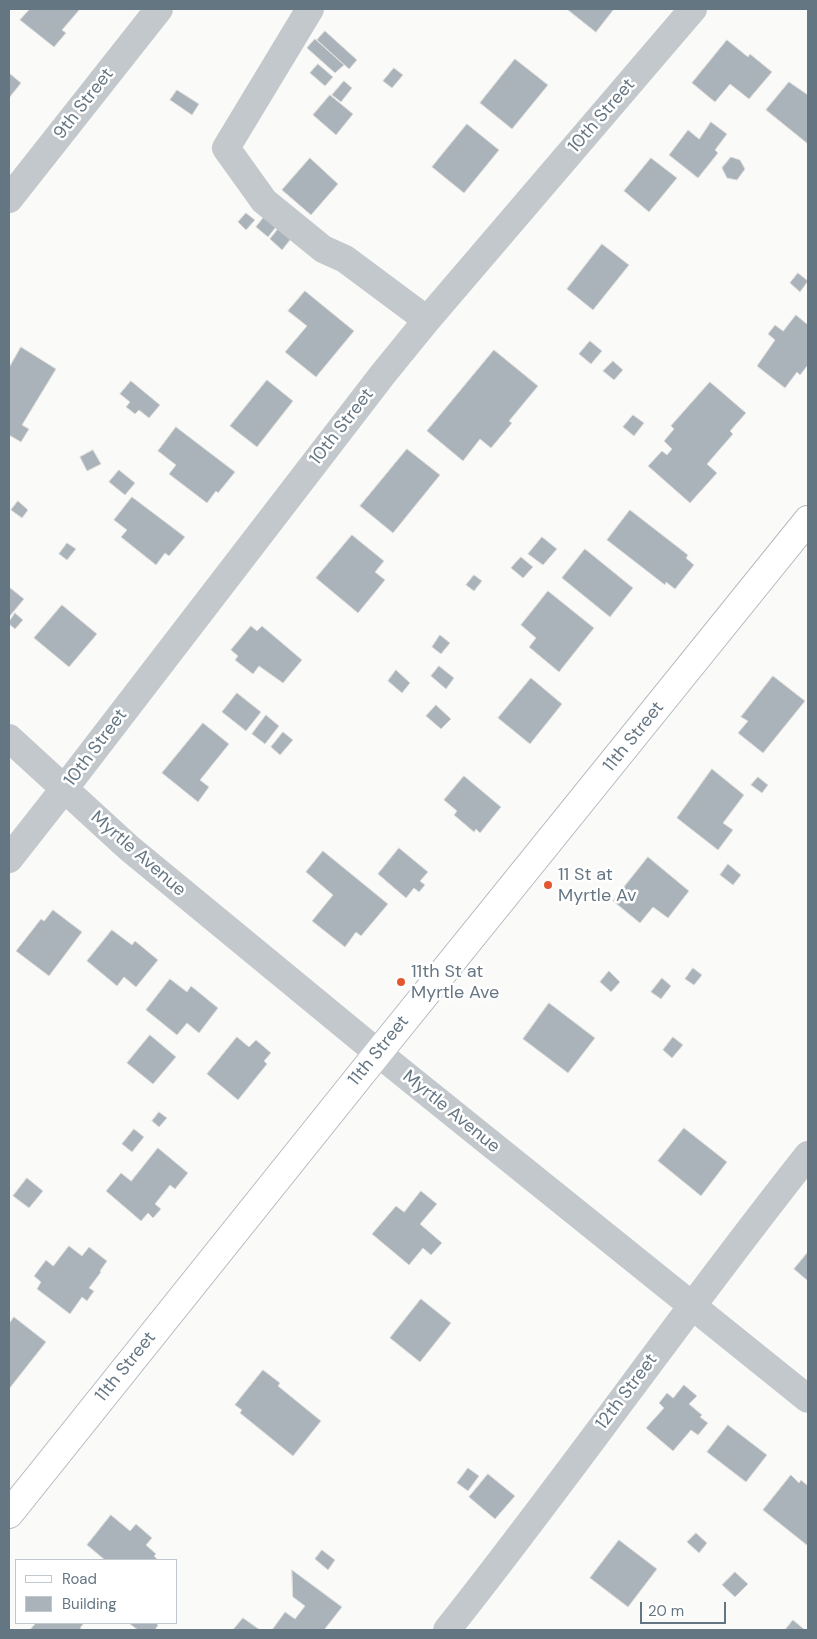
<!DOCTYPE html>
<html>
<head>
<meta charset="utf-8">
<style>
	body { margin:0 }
	#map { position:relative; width:817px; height:1639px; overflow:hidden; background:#fafaf8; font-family:"DM Sans",sans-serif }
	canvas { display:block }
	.frame { position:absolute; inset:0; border:10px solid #657683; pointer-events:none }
	.legend { position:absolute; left:15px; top:1559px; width:162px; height:65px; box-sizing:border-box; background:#fff; border:1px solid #c1c8cd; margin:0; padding:6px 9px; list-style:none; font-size:15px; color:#657683 }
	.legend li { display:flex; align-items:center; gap:10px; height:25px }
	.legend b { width:25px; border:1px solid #c1c8cd }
	.scale { position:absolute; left:640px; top:1602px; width:86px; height:22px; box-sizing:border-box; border:2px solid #657683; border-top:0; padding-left:6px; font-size:15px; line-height:18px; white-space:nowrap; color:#657683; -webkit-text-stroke:4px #fff; paint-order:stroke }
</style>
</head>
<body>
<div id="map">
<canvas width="817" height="1639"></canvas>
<div class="frame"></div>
<ul class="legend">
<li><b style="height:6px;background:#fff"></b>Road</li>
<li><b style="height:14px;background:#aab3b9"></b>Building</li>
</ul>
<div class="scale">20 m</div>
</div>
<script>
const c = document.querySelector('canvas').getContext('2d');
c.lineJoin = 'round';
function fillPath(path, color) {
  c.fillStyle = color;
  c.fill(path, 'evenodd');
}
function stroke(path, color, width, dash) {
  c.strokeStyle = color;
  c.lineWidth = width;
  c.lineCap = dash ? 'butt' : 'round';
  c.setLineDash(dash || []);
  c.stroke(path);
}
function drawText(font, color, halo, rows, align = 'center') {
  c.font = font + ' "DM Sans",sans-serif';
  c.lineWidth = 5;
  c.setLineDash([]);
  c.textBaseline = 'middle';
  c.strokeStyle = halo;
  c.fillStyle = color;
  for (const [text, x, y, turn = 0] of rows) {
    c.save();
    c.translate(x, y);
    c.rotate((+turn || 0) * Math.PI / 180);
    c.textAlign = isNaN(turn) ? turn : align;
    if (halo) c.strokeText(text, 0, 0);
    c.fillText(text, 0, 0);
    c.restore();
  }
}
const building = new Path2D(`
	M 30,9 L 80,9 L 62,30 L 66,33 L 54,47 L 20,20 Z
	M 567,9 L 614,9 L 596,32 Z
	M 325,31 L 357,60 L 349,69 L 317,40 Z
	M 315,39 L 344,65 L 335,73 L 307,48 Z
	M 727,40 L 748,57 L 750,54 L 772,72 L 749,99 L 730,84 L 715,102 L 692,83 Z
	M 515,59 L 548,85 L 512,129 L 480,103 Z
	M 318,64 L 333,77 L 325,86 L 310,73 Z
	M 394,68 L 403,75 L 392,88 L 383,81 Z
	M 9,73 L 21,83 L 9,98 Z
	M 344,81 L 352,88 L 341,102 L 332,95 Z
	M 789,82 L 808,95 L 808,144 L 766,110 Z
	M 177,90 L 199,104 L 192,115 L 170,100 Z
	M 330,95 L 353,114 L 336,135 L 313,115 Z
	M 711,122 L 727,134 L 715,150 L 718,153 L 698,178 L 669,155 L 688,130 L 699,139 Z
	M 467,124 L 499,150 L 464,193 L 432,167 Z
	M 731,157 L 740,160 L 745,169 L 737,180 L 727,178 L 722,168 Z
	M 310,158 L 338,184 L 311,215 L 282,190 Z
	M 651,158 L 677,178 L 649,212 L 624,191 Z
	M 246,213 L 255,220 L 246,230 L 238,222 Z
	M 264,217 L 276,227 L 268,237 L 256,227 Z
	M 282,224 L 294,235 L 282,250 L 270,239 Z
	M 602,244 L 629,265 L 593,310 L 567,289 Z
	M 798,273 L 808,281 L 800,292 L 790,283 Z
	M 305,291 L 354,331 L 316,377 L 285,352 L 307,326 L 288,311 Z
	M 796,315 L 808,325 L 808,365 L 800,375 L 797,372 L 785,388 L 757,366 L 775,340 L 768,334 L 775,325 L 783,331 Z
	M 590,341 L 602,351 L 591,364 L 579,354 Z
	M 21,347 L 56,369 L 22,425 L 29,429 L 21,442 L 9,435 L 9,368 Z
	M 494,350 L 538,386 L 509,421 L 512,423 L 491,448 L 480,439 L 463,461 L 427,431 Z
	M 613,361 L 623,370 L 614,380 L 603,371 Z
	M 267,380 L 293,401 L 257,447 L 230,426 Z
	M 131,381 L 160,405 L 149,418 L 139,410 L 135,414 L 126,407 L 130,402 L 120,394 Z
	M 710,382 L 746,413 L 730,431 L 733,434 L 707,464 L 717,473 L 690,503 L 648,466 L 662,451 L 667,455 L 672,449 L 664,441 L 674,429 L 671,426 Z
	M 633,415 L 644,423 L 634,436 L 623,427 Z
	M 176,427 L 235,472 L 218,493 L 216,491 L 207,503 L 169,474 L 176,465 L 158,451 Z
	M 407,449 L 440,475 L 393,533 L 360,506 Z
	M 93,450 L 101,464 L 87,471 L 80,457 Z
	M 119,470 L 135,483 L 125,495 L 109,482 Z
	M 132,497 L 185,537 L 169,556 L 165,553 L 156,565 L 121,537 L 127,530 L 114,520 Z
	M 18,501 L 28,510 L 22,518 L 11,510 Z
	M 630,510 L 688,555 L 686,558 L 694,565 L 675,589 L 666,582 L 665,585 L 607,540 Z
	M 352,535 L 384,561 L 375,572 L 385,580 L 358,613 L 316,578 Z
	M 542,537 L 557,549 L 543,565 L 528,554 Z
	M 67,543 L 76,549 L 67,560 L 59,554 Z
	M 585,549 L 633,588 L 610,617 L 562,578 Z
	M 521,557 L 533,567 L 523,578 L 511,568 Z
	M 474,575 L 482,581 L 474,591 L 466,585 Z
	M 9,587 L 24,599 L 9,617 Z
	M 548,591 L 594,628 L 559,672 L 529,647 L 536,638 L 521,625 Z
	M 62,605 L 97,634 L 69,667 L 34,638 Z
	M 15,613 L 23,620 L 15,629 L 9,624 L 9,622 Z
	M 251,626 L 257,631 L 262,626 L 302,660 L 283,683 L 259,666 L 253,674 L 235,660 L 238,656 L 231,650 Z
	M 440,635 L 450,643 L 441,654 L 432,647 Z
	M 439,666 L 454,678 L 446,689 L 431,676 Z
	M 396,670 L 410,683 L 402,693 L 388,681 Z
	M 773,676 L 805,701 L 763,753 L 738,733 L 748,721 L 741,717 Z
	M 531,678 L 562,704 L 530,744 L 498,718 Z
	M 237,693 L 261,712 L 246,731 L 222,712 Z
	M 436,705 L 451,719 L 441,729 L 426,716 Z
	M 266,715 L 279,726 L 265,744 L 252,734 Z
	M 203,723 L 229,744 L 200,780 L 209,787 L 198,802 L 162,773 Z
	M 283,732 L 293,740 L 280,755 L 271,747 Z
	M 712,769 L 744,795 L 723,823 L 733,830 L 718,850 L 677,818 Z
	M 464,776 L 501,807 L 480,833 L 476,829 L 474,832 L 454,815 L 457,811 L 444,800 Z
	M 758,777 L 768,785 L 762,793 L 751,785 Z
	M 399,848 L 428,872 L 420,881 L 425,885 L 419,892 L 414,888 L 406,898 L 378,874 Z
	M 323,851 L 388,904 L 361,936 L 356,932 L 345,947 L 312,921 L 333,895 L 306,872 Z
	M 648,857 L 689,891 L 668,918 L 653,907 L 640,923 L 613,901 Z
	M 728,864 L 741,875 L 733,885 L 720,875 Z
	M 53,910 L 82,932 L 49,976 L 16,951 L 41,919 L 44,921 Z
	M 112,930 L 132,945 L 135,941 L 158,960 L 136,987 L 124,977 L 117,986 L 87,961 Z
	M 693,968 L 702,975 L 694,985 L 685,979 Z
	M 609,971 L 620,982 L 611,992 L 600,982 Z
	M 662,978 L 671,986 L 661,999 L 651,992 Z
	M 170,979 L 187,992 L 191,986 L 218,1008 L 199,1033 L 187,1023 L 177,1035 L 146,1010 Z
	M 549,1003 L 595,1038 L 568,1073 L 523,1039 Z
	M 150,1035 L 176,1057 L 153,1084 L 127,1063 Z
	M 237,1037 L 249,1047 L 256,1040 L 271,1053 L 264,1061 L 267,1064 L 238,1100 L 207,1074 Z
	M 673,1037 L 683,1045 L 672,1058 L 663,1050 Z
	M 159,1112 L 167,1118 L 159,1127 L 152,1121 Z
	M 684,1128 L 727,1162 L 701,1196 L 658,1161 Z
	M 134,1129 L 144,1137 L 132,1152 L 122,1144 Z
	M 158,1148 L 188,1173 L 175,1189 L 170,1185 L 155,1204 L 161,1209 L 153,1218 L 148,1213 L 141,1221 L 106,1191 L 121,1173 L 131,1181 Z
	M 27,1178 L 43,1191 L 29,1208 L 13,1196 Z
	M 421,1191 L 437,1204 L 420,1224 L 442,1243 L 431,1255 L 423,1248 L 409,1265 L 372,1234 L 396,1206 L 404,1212 Z
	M 69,1246 L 82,1256 L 89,1247 L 107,1261 L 100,1271 L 101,1272 L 89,1288 L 94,1291 L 87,1301 L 82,1297 L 70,1314 L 37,1289 L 41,1282 L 34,1276 L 46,1260 L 53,1266 Z
	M 808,1252 L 808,1281 L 794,1269 Z
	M 421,1299 L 451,1323 L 420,1362 L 390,1338 Z
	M 14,1317 L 46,1342 L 9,1389 L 9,1324 Z
	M 263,1370 L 280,1383 L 278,1386 L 321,1421 L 293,1456 L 240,1413 L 242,1410 L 235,1405 Z
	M 684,1385 L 697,1396 L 689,1404 L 702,1415 L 700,1417 L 708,1423 L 698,1435 L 691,1430 L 673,1451 L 646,1428 L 664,1408 L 659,1403 L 667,1393 L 673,1398 Z
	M 728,1425 L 767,1455 L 746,1482 L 707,1452 Z
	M 468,1468 L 479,1476 L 468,1491 L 457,1483 Z
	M 488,1474 L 515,1496 L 495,1519 L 469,1497 Z
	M 791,1475 L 799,1483 L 801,1480 L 808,1486 L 808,1546 L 763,1510 Z
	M 111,1515 L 130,1531 L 136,1524 L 152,1538 L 146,1545 L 156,1554 L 154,1556 L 158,1560 L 105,1560 L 87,1545 Z
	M 696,1533 L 707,1543 L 699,1553 L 687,1542 Z
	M 619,1540 L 657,1569 L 628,1607 L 590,1578 Z
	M 322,1550 L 335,1560 L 328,1570 L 315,1559 Z
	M 292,1570 L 342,1607 L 324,1630 L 272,1630 L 285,1612 L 295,1619 L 305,1606 L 293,1597 Z
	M 735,1572 L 748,1584 L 735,1597 L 722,1585 Z
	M 243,1618 L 260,1630 L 233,1630 Z
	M 793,1620 L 805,1630 L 785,1630 Z
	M 36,1623 L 84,1623 L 80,1628 L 83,1630 L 30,1630 Z
	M 131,1623 L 156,1623 L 158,1625 L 155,1630 L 138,1630 L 130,1624 Z`);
fillPath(building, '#aab3b9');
stroke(building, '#dcdcda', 1);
const major = new Path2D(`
	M 9,1514 L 378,1053 L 808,520`);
stroke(major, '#b5babe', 30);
stroke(new Path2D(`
	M 310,9 L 226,148 L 264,201 L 323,249 L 345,259 L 427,320
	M 9,199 L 159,9
	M 9,738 L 129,848 L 378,1053 L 808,1399
	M 9,859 L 64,789 L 383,374 L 427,320 L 693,9
	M 447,1630 C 571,1474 684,1311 808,1155`), '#c3c8cc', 28);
stroke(major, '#fff', 28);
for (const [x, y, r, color] of [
	[548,885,5,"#e4572e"],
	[401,982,5,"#e4572e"]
]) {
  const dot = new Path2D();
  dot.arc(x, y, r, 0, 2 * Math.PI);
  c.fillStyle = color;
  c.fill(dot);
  stroke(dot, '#fff', 2);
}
drawText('18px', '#657683', '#fff', [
	["9th Street",84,104,-52],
	["10th Street",602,116,-49],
	["10th Street",342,427,-52],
	["11th Street",634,737,-51],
	["10th Street",96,748,-53],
	["Myrtle Avenue",138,854,41],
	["11th Street",379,1051,-51],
	["Myrtle Avenue",451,1112,39],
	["11th Street",126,1367,-51],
	["12th Street",627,1392,-53]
]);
drawText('18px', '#657683', '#fff', [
	["11 St at",558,875],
	["Myrtle Av",558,896],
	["11th St at",411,972],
	["Myrtle Ave",411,993]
], 'left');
</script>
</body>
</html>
